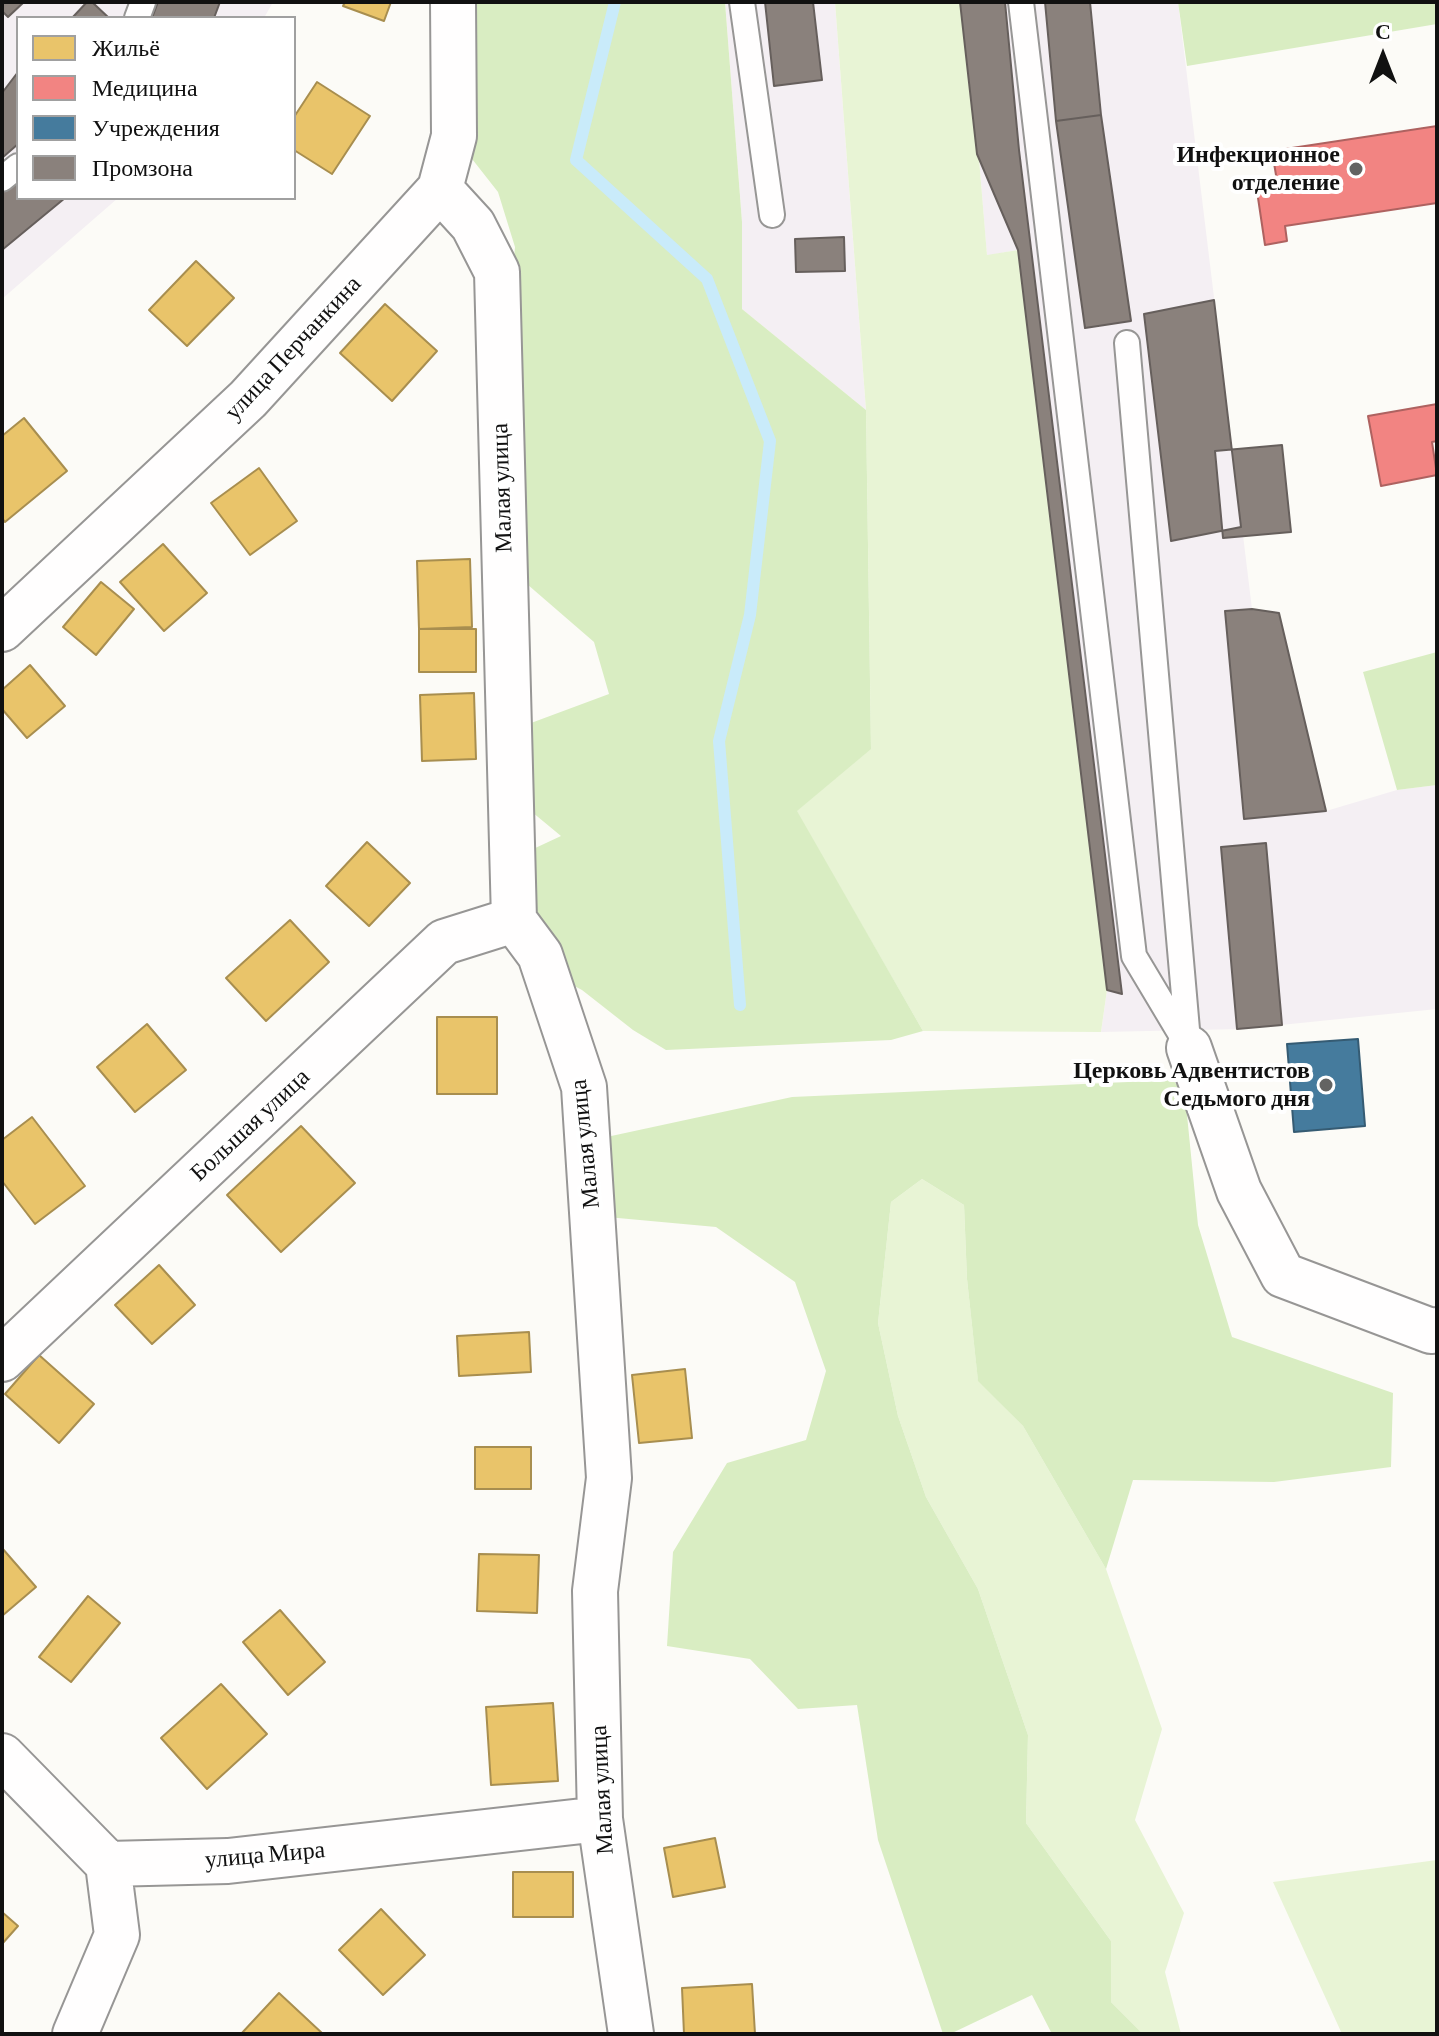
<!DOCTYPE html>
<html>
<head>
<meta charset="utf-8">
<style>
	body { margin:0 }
	#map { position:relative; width:1439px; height:2036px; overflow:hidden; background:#fcfbf7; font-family:"Crimson Pro",serif }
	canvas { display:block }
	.frame { position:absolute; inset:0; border:4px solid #111; pointer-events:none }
	.legend { position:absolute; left:16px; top:16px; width:280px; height:184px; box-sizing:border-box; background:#fff; border:2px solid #a0a0a0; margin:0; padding:10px 14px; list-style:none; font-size:24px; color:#111 }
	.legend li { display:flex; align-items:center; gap:16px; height:40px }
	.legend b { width:40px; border:2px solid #a0a0a0 }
	.north { position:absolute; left:1343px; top:16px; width:80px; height:80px; -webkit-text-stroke:6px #fff; paint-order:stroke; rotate:0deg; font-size:22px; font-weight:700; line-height:32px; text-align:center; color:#111 }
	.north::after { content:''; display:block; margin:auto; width:28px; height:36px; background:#111; clip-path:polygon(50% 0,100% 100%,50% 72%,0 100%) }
</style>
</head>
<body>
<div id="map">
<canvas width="1439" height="2036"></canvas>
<div class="frame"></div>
<ul class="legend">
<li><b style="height:22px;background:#e9c46a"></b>Жильё</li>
<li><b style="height:22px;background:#f28482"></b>Медицина</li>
<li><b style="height:22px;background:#457b9d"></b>Учреждения</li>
<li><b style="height:22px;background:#8a817c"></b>Промзона</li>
</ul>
<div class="north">С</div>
</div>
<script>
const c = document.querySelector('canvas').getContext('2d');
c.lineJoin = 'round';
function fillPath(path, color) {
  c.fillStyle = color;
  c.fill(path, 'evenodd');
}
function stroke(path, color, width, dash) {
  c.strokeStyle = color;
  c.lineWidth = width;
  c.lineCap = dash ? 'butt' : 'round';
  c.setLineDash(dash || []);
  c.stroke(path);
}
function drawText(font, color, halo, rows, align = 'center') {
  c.font = font + ' "Crimson Pro",serif';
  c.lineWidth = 8;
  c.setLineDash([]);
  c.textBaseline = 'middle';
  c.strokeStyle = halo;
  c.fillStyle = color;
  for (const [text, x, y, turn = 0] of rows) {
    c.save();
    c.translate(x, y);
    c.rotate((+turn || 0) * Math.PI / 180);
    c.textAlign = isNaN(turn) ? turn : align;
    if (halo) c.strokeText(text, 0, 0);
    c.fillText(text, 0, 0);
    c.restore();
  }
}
fillPath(new Path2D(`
	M 2,2 L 273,2 L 264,18 L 18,18 L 18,198 L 118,198 L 2,299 Z
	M 725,2 L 835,2 L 866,410 L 742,309 L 742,222 Z
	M 966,2 L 1178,2 L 1252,609 L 1225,612 L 1244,818 L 1326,811 L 1397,790 L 1437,785 L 1437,1009 L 1242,1029 L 1101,1032 L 1107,990 L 1017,250 L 987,256 Z`), '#f4eff3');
fillPath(new Path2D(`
	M 835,2 L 966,2 L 987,255 L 1018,250 L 1107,990 L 1101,1032 L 923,1031 L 796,811 L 871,748 L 866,410 Z
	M 922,1179 L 964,1205 L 967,1279 L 978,1380 L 1023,1426 L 1106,1569 L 1162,1729 L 1135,1820 L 1184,1913 L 1165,1972 L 1181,2034 L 1143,2034 L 1111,2002 L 1111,1941 L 1026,1823 L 1028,1735 L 978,1589 L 926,1497 L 898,1416 L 878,1323 L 891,1202 Z
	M 1437,1860 L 1437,2034 L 1342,2034 L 1273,1882 Z`), '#e8f4d5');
fillPath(new Path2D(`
	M 453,2 L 725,2 L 742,222 L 742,309 L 866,410 L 871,749 L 797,811 L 923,1031 L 891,1040 L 666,1050 L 633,1030 L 582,990 L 561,979 L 534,931 L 516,857 L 561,836 L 532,812 L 531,723 L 609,694 L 594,642 L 520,578 L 509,318 L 515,247 L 498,192 L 454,136 Z
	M 1178,2 L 1437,2 L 1437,24 L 1187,66 Z
	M 1437,652 L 1437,785 L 1397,790 L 1363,672 Z
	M 1173,1080 L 1185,1095 L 1198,1225 L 1232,1337 L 1393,1393 L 1391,1467 L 1274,1482 L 1133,1480 L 1106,1569 L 1023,1426 L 978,1381 L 967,1279 L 964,1205 L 922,1179 L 891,1202 L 878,1323 L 898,1416 L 926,1497 L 978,1589 L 1028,1735 L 1026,1823 L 1111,1941 L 1111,2002 L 1143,2034 L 1052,2034 L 1032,1995 L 950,2034 L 943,2034 L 878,1840 L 857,1705 L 798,1709 L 750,1659 L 667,1646 L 673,1552 L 727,1463 L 806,1440 L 826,1371 L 795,1282 L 716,1227 L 607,1217 L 602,1138 L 792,1097 Z`), '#d9edc2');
const homes = new Path2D(`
	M 345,2 L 391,2 L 384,21 L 343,6 Z
	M 317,82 L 370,116 L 332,174 L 294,150 L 294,117 Z
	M 196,261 L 234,298 L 187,346 L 149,310 Z
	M 385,304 L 437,351 L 392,401 L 340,353 Z
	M 24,418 L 67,471 L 5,522 L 2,518 L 2,436 Z
	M 259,468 L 297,521 L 250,555 L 211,503 Z
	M 163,544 L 207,593 L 164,631 L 120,582 Z
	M 470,559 L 472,627 L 419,629 L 417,561 Z
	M 101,582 L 134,609 L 96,655 L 63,627 Z
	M 419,629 L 476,629 L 476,672 L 419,672 Z
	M 30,665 L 65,706 L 27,738 L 2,709 L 2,690 Z
	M 474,693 L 476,759 L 422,761 L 420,695 Z
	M 367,842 L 410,883 L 369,926 L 326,886 Z
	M 290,920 L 329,962 L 266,1021 L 226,978 Z
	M 437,1017 L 497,1017 L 497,1094 L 437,1094 Z
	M 147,1024 L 186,1070 L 135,1112 L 97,1067 Z
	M 32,1117 L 85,1186 L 35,1224 L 2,1181 L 2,1140 Z
	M 301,1126 L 355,1183 L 281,1252 L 227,1195 Z
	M 159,1265 L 195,1305 L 152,1344 L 115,1305 Z
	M 529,1332 L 531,1372 L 459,1376 L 457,1336 Z
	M 39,1355 L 94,1404 L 59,1443 L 5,1394 Z
	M 685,1369 L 692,1438 L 639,1443 L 632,1375 Z
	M 475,1447 L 531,1447 L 531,1489 L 475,1489 Z
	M 2,1548 L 36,1587 L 2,1616 Z
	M 479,1554 L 539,1555 L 537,1613 L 477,1611 Z
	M 88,1596 L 120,1623 L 71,1682 L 39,1657 Z
	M 280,1610 L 325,1662 L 288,1695 L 243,1642 Z
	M 221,1684 L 267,1734 L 207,1789 L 161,1738 Z
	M 553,1703 L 558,1781 L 491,1785 L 486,1707 Z
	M 715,1838 L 725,1887 L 673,1897 L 664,1848 Z
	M 513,1872 L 573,1872 L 573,1917 L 513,1917 Z
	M 381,1909 L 425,1955 L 383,1995 L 339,1950 Z
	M 2,1912 L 18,1926 L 2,1944 Z
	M 752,1984 L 755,2034 L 684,2034 L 682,1988 Z
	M 279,1993 L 323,2034 L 241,2034 Z`);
fillPath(homes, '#e9c46a');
stroke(homes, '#a88e4f', 2);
const health = new Path2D(`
	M 1437,126 L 1437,203 L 1285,226 L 1287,241 L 1265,245 L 1257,191 L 1278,187 L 1272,151 Z
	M 1437,404 L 1437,441 L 1432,442 L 1437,475 L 1381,486 L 1368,416 Z`);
fillPath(health, '#f28482');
stroke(health, '#ae6260', 2);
const public = new Path2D(`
	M 1358,1039 L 1365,1126 L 1294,1132 L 1287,1044 Z`);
fillPath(public, '#457b9d');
stroke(public, '#355b73', 2);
const industry = new Path2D(`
	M 2,2 L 24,2 L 8,17 L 2,11 Z
	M 87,2 L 92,2 L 109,18 L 72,18 Z
	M 158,2 L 220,2 L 214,18 L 152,18 Z
	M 765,2 L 813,2 L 822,80 L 774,86 Z
	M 960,2 L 1005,2 L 1019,150 L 1122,994 L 1107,990 L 1018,250 L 977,154 Z
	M 1045,2 L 1090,2 L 1101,115 L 1056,121 Z
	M 18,72 L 18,144 L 2,158 L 2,93 Z
	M 1101,115 L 1131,321 L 1085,328 L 1056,121 Z
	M 18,174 L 18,198 L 65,198 L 2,250 L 2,187 Z
	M 844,237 L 845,271 L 796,272 L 795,239 Z
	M 1214,300 L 1241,527 L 1171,541 L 1144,314 Z
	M 1282,445 L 1291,532 L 1223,538 L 1215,451 Z
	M 1252,609 L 1279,613 L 1326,811 L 1244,819 L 1225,611 Z
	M 1266,843 L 1282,1025 L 1237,1029 L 1221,847 Z`);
fillPath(industry, '#8a817c');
stroke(industry, '#665f5c', 2);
stroke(new Path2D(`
	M 615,2 L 576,160 L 707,279 L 770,441 L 750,615 L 719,741 L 740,1005`), '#c9ebfa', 12);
const lane = new Path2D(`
	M 742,2 L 772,215
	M 1021,2 L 1134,956 L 1189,1048
	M 137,18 L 143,2
	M 2,179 L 18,166
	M 1127,343 L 1188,1041`);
const street = new Path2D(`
	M 440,189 L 473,225 L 497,272 L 514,920 L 540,955 L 584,1087 L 609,1478 L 595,1591 L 600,1819 L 631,2034
	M 2,629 L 248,399 L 440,189 L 454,136 L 453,2
	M 1189,1048 L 1239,1191 L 1283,1275 L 1431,1331 L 1437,1330
	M 2,1359 L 444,942 L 514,920
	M 2,1756 L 108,1864
	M 75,2034 L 117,1935 L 108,1864 L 228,1861 L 600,1819`);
stroke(lane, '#979695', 28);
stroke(street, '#979695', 48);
stroke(lane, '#fffefe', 24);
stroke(street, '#fffefe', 44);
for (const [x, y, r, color] of [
	[1356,169,8,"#636362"],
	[1326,1085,8,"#636362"]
]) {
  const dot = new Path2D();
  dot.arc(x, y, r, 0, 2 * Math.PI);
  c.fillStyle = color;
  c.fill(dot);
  stroke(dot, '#fff', 3);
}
drawText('bold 24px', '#111', '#fff', [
	["Инфекционное",1340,155],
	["отделение",1340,183],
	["Церковь Адвентистов",1310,1071],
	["Седьмого дня",1310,1099]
], 'right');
drawText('24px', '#111', '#fff', [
	["улица Перчанкина",293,348,-47],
	["Малая улица",502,488,-92],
	["Большая улица",250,1125,-43],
	["Малая улица",585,1144,-96],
	["Малая улица",602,1790,-93],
	["улица Мира",265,1855,-5]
]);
</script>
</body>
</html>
